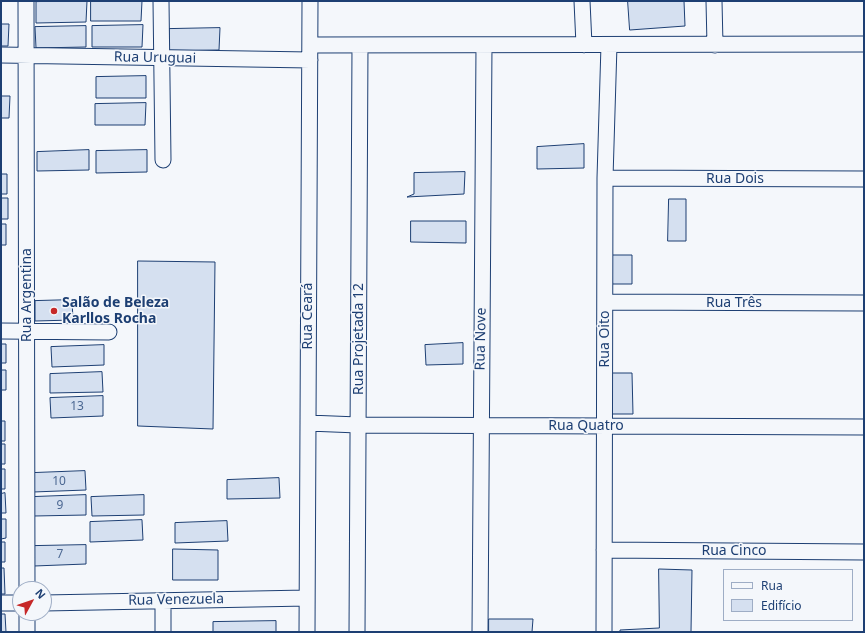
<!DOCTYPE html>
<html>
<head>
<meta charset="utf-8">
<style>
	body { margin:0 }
	#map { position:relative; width:865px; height:633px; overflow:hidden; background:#f4f7fb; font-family:"Noto Sans",sans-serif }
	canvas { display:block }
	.frame { position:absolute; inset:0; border:2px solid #1d3f73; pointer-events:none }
	.legend { position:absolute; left:723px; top:569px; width:130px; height:52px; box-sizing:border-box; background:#f4f7fb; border:1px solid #9eadc5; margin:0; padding:5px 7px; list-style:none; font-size:12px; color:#1d3f73 }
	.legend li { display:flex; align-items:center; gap:8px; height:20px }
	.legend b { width:20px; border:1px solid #9eadc5 }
	.north { position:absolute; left:12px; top:581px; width:40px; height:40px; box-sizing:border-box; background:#f4f7fb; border:1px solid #9eadc5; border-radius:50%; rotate:50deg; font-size:11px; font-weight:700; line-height:16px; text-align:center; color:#1d3f73 }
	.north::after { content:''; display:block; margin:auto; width:14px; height:18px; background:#c62828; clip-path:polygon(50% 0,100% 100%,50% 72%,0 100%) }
</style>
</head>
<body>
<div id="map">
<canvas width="865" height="633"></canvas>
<div class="frame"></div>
<ul class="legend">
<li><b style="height:5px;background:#f4f7fb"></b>Rua</li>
<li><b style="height:11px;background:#d5e0f0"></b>Edifício</li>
</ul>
<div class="north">N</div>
</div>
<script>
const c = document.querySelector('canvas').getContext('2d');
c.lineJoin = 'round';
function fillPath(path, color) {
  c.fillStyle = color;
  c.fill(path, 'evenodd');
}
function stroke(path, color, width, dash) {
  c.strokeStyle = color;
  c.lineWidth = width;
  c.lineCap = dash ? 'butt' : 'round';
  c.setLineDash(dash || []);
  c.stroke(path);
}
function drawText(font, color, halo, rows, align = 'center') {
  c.font = font + ' "Noto Sans",sans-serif';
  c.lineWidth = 3;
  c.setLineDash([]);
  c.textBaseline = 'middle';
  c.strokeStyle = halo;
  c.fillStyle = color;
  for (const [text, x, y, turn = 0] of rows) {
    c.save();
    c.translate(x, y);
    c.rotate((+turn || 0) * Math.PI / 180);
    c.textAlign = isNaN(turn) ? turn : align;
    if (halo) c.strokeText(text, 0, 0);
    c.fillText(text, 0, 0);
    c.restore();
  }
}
const building = new Path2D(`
	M 87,1 L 86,22 L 36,23 L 36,2 Z
	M 91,1 L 142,1 L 141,21 L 91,21 Z
	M 628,1 L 684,1 L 685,26 L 630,30 Z
	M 1,24 L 9,24 L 8,46 L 1,46 Z
	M 143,25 L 142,47 L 92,47 L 92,26 Z
	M 86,26 L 86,47 L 36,48 L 35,27 Z
	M 220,28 L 219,50 L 169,51 L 169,29 Z
	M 146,76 L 146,98 L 96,98 L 96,77 Z
	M 1,96 L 10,96 L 9,118 L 1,118 Z
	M 146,103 L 145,125 L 95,125 L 95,104 Z
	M 584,144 L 584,168 L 537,169 L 537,147 Z
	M 89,150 L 89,170 L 37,171 L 37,152 Z
	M 147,150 L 147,172 L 96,173 L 96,151 Z
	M 465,172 L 464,194 L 407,197 L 414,194 L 414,173 Z
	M 1,174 L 7,174 L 7,194 L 1,194 Z
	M 1,198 L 8,198 L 8,219 L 1,219 Z
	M 669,199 L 686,199 L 686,241 L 668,241 Z
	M 411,221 L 466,221 L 466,243 L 411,242 Z
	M 1,224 L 6,224 L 6,245 L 1,245 Z
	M 612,255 L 632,255 L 632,284 L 613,284 Z
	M 138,261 L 215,262 L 213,429 L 138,426 Z
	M 72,300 L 73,320 L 35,321 L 35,301 Z
	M 463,343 L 463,364 L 426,365 L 425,345 Z
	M 1,344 L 6,344 L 6,363 L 1,363 Z
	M 104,345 L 104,365 L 52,367 L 51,347 Z
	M 1,370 L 6,370 L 6,390 L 1,390 Z
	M 102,372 L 103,392 L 50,393 L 50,374 Z
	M 612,373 L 632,373 L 633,414 L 612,414 Z
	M 103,396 L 103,416 L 51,418 L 50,398 Z
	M 1,421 L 5,421 L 5,441 L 1,441 Z
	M 1,444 L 5,444 L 5,464 L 1,464 Z
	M 1,469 L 5,469 L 5,489 L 1,489 Z
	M 85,471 L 86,490 L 33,492 L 33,473 Z
	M 279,478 L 280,498 L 227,499 L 227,480 Z
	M 5,493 L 6,513 L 1,513 L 1,494 Z
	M 86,495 L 86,515 L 34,516 L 33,497 Z
	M 144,495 L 144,515 L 92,516 L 91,497 Z
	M 1,519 L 6,519 L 6,538 L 1,539 Z
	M 142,520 L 143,540 L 90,542 L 90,522 Z
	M 227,521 L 228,541 L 175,543 L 175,523 Z
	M 1,542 L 5,542 L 5,562 L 1,562 Z
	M 86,545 L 86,564 L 34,566 L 34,546 Z
	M 173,549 L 218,550 L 218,580 L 173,580 Z
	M 1,568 L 4,568 L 5,594 L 1,594 Z
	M 659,569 L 692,570 L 691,632 L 620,632 L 620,630 L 659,628 Z
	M 1,614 L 5,614 L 6,632 L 1,632 Z
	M 489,619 L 533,619 L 532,632 L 489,632 Z
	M 276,621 L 276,632 L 213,632 L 213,622 Z`);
fillPath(building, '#d5e0f0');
stroke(building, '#1d3f73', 1);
const street = new Path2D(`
	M 26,1 L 27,589
	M 161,1 L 163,160
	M 582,1 L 584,45
	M 714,1 L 715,45
	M 310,45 L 864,44
	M 1,55 L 310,60
	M 605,178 L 864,179
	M 605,302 L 864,303
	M 1,331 L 109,332
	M 308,423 L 358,425 L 864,427
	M 604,550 L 864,552
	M 163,601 L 163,632
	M 1,603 L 20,603
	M 44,603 L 307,598
	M 27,613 L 27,632
	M 307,632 L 310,1
	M 357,632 L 360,45
	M 480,632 L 484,45
	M 604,632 L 605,178 L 609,45`);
stroke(street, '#1d3f73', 17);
stroke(street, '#f4f7fb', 15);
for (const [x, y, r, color] of [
	[54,311,4,"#c62828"]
]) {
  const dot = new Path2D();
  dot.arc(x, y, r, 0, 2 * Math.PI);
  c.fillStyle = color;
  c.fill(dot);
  stroke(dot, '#f4f7fb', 1.5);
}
drawText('12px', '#4b6792', null, [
	["13",77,407],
	["10",59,482],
	["9",60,506],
	["7",60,555]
]);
drawText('14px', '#1d3f73', '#f4f7fb', [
	["Rua Uruguai",155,58,1],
	["Rua Dois",735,179],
	["Rua Argentina",27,295,-90],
	["Rua Três",734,303],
	["Rua Ceará",308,316,-90],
	["Rua Projetada 12",359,339,-90],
	["Rua Nove",481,339,-89],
	["Rua Oito",605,339,-90],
	["Rua Quatro",586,426],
	["Rua Cinco",734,551],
	["Rua Venezuela",176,600,-1]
]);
drawText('bold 14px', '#1d3f73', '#f4f7fb', [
	["Salão de Beleza",62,303],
	["Karllos Rocha",62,319]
], 'left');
</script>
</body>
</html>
